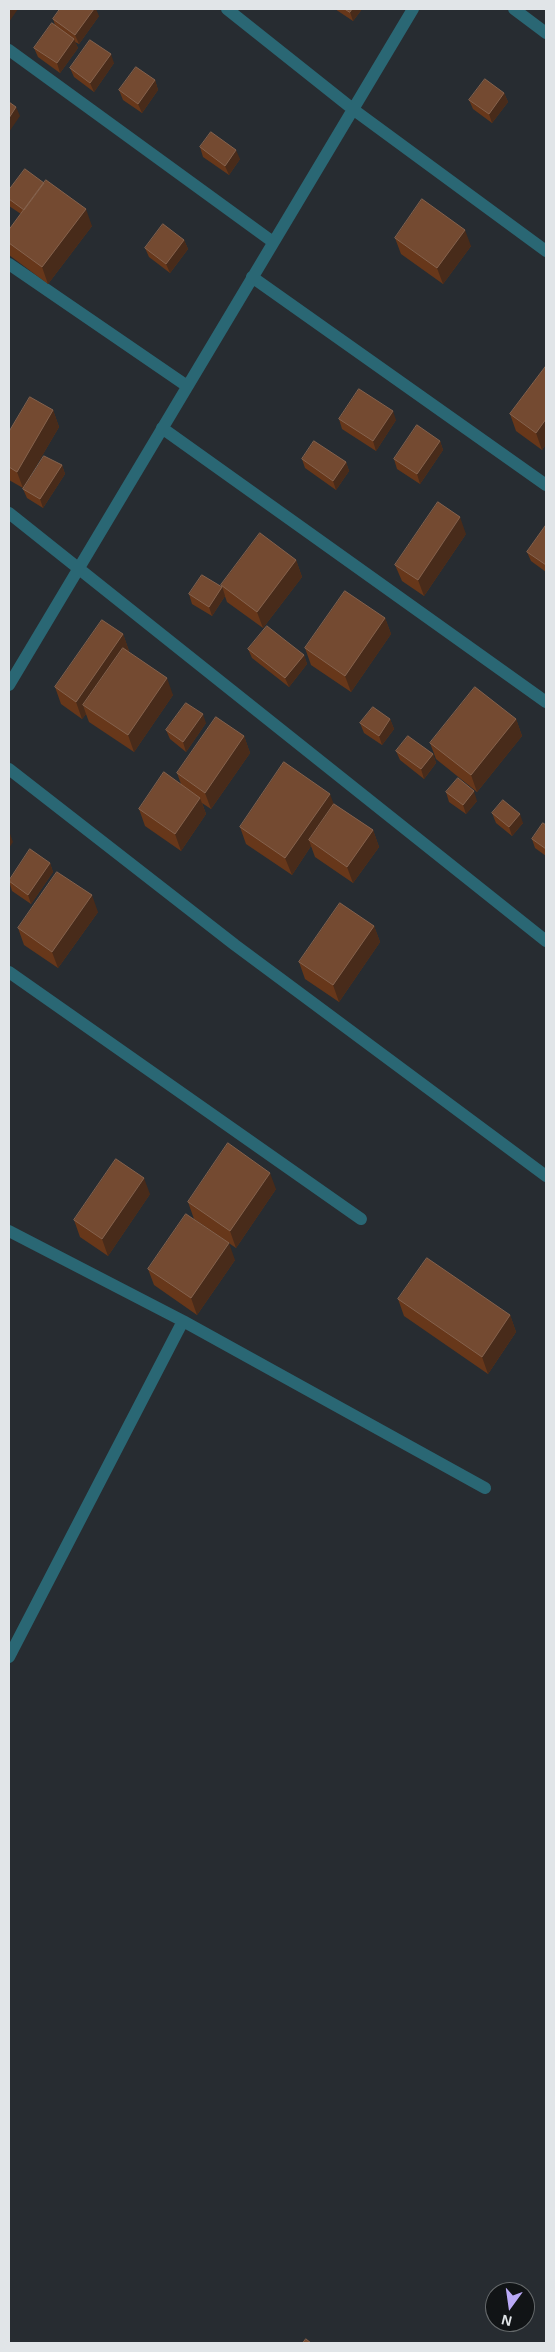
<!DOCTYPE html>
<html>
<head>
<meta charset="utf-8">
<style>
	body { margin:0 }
	#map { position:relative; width:555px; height:2352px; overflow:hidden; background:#272c31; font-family:Helvetica,sans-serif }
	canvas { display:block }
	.frame { position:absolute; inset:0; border:10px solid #e1e5e8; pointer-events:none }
	.north { position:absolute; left:485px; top:2282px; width:50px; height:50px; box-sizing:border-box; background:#111416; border:1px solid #64686a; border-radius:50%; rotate:194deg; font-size:14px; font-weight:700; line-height:20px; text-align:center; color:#e1e5e8 }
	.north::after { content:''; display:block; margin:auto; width:18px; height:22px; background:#baaaf7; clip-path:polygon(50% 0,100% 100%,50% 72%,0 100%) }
</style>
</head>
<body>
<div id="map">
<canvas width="555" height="2352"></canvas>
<div class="frame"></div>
<div class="north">N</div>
</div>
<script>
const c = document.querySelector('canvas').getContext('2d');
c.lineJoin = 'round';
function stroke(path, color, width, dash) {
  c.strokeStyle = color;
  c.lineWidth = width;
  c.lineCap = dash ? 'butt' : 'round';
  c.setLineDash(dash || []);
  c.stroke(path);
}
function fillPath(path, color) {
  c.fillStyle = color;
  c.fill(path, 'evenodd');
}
stroke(new Path2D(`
	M 227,9 L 354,110 L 546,251
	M 514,9 L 546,33
	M 9,50 L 273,242
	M 9,264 L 187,386
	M 252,277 L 546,485
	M 162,428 L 546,702
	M 9,513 L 546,941
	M 9,685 L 413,9
	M 9,769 L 235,945 L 546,1176
	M 9,972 L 361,1219
	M 9,1231 L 183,1321 L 485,1488
	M 9,1657 L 183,1321`), '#2a6774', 12);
fillPath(new Path2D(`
	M 335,9 L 362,9 L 353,21 Z
	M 99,16 L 79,44 L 75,42 L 78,48 L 60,73 L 38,57 L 34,48 L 55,25 L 53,19 Z
	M 114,63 L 94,92 L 74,77 L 70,68 Z
	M 155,80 L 158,90 L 142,113 L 123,100 L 119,90 Z
	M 504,93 L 508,102 L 492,123 L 473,109 L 469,100 Z
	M 200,147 L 240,159 L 229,175 L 203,157 Z
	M 9,190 L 92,226 L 48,284 L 9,255 L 9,230 L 21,214 L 9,206 Z
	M 395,238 L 471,246 L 443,284 L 401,254 Z
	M 184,240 L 188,249 L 170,273 L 149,257 L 145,248 Z
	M 546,366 L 546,444 L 542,450 L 516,431 L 510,414 Z
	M 53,410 L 59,427 L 23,488 L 9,480 L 9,432 Z
	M 339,419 L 396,420 L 376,451 L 342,429 Z
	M 440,441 L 443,450 L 420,484 L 397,469 L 394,459 Z
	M 302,459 L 346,462 L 349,471 L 336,490 L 305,468 Z
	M 62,465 L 65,474 L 43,508 L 27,498 L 23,489 Z
	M 546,525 L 546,572 L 531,561 L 527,552 Z
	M 466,534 L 424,596 L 402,581 L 395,565 Z
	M 296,560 L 302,577 L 263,628 L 227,602 L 221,585 Z
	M 222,587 L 225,596 L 212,616 L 192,604 L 189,594 Z
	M 385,618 L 391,634 L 351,692 L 311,665 L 305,648 Z
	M 123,634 L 129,651 L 128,652 L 173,695 L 134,752 L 89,722 L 86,714 L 82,719 L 61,704 L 55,687 Z
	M 248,649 L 304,655 L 307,664 L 289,687 L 252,658 Z
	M 390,719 L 394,729 L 382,745 L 364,733 L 360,723 Z
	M 516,719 L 522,736 L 477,792 L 436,759 L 430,743 Z
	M 206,723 L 186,752 L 170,739 L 166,730 Z
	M 244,736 L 250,753 L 211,809 L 202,803 L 206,814 L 181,851 L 145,826 L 139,809 L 181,784 L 177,773 Z
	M 396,751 L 433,754 L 436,763 L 424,779 L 400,760 Z
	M 446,792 L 477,801 L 466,814 L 449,802 Z
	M 334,804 L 373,830 L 379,847 L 353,883 L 315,857 L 311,846 L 292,875 L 246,844 L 240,827 Z
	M 492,813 L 523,823 L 512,836 L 496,823 Z
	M 546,825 L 546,856 L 535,848 L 532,839 Z
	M 50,863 L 53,872 L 31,904 L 12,891 L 9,881 Z
	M 98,912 L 58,968 L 24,945 L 18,928 Z
	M 374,926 L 380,942 L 339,1002 L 305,979 L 299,962 Z
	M 276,1189 L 236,1248 L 194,1219 L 188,1202 Z
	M 150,1194 L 108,1256 L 80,1237 L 74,1220 Z
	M 235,1260 L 197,1315 L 154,1285 L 148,1269 Z
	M 398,1299 L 510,1315 L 516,1332 L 488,1374 L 404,1316 Z`), '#67371a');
fillPath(new Path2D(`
	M 9,9 L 18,9 L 9,22 Z
	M 94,9 L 96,9 L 99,16 L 79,44 L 75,35 Z
	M 352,9 L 362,9 L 353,21 L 350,12 Z
	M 74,39 L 78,48 L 60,73 L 57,63 Z
	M 111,54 L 114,63 L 94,92 L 90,83 Z
	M 155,80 L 158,90 L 142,113 L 138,104 Z
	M 504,93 L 508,102 L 492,123 L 489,114 Z
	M 16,107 L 20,116 L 9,132 L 9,118 Z
	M 236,150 L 240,159 L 229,175 L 225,166 Z
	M 86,209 L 92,226 L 48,284 L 42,267 Z
	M 465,230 L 471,246 L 443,284 L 437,268 Z
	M 184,240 L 188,249 L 170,273 L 166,264 Z
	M 53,410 L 59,427 L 23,488 L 17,472 Z
	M 393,411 L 396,420 L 376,451 L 373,441 Z
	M 546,419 L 546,444 L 542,450 L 536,433 Z
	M 440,441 L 443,450 L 420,484 L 417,474 Z
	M 346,462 L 349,471 L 336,490 L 333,481 Z
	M 62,465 L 65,474 L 43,508 L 40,499 Z
	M 460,517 L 466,534 L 424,596 L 418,580 Z
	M 296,560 L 302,577 L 263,628 L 257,612 Z
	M 222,587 L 225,596 L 212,616 L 209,607 Z
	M 385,618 L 391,634 L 351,692 L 345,676 Z
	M 123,634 L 129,651 L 89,709 L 83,705 L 86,714 L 82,719 L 76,702 Z
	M 304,655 L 307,664 L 289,687 L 285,678 Z
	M 167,678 L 173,695 L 134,752 L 128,735 Z
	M 203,714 L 206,723 L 186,752 L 183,742 Z
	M 390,719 L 394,729 L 382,745 L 379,736 Z
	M 516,719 L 522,736 L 477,792 L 471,775 Z
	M 244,736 L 250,753 L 211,809 L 205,793 Z
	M 433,754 L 436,763 L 424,779 L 421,769 Z
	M 474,791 L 477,801 L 466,814 L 463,805 Z
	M 330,794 L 336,810 L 309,840 L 311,846 L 292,875 L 285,858 Z
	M 200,798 L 206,814 L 181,851 L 175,834 Z
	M 520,814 L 523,823 L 512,836 L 509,827 Z
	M 373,830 L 379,847 L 353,883 L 347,867 Z
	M 9,831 L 13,842 L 9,848 Z
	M 50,863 L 53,872 L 31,904 L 28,895 Z
	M 92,895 L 98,912 L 58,968 L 52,952 Z
	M 374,926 L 380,942 L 339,1002 L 333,985 Z
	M 270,1173 L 276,1189 L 236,1248 L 230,1231 Z
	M 144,1178 L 150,1194 L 108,1256 L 102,1239 Z
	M 229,1243 L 235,1260 L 197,1315 L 191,1298 Z
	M 510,1315 L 516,1332 L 488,1374 L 482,1357 Z`), '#482b1a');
const building = new Path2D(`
	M 60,9 L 94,9 L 75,35 L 53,19 Z
	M 345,9 L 352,9 L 350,12 Z
	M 52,23 L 74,39 L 57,63 L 34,48 Z
	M 90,40 L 111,54 L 90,83 L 70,68 Z
	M 136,67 L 155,80 L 138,104 L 119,90 Z
	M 485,79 L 504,93 L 489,114 L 469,100 Z
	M 9,102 L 16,107 L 9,118 Z
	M 211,132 L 236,150 L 225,166 L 200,147 Z
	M 25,169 L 44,183 L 24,210 L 9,199 L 9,190 Z
	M 46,180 L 86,209 L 42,267 L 9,243 L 9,230 Z
	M 422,199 L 465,230 L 437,268 L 395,238 Z
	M 163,224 L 184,240 L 166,264 L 145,248 Z
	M 546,366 L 546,419 L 536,433 L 510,414 Z
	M 359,389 L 393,411 L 373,441 L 339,419 Z
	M 30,397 L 53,410 L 17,472 L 9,467 L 9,432 Z
	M 417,425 L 440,441 L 417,474 L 394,459 Z
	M 314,441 L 346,462 L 333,481 L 302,459 Z
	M 44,456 L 62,465 L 40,499 L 23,489 Z
	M 438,502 L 460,517 L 418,580 L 395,565 Z
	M 546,525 L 546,565 L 527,552 Z
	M 260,533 L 296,560 L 257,612 L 221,585 Z
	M 202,575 L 222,587 L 209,607 L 189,594 Z
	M 345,591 L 385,618 L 345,676 L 305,648 Z
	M 102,620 L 123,634 L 76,702 L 55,687 Z
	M 267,626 L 304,655 L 285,678 L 248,649 Z
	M 123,648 L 167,678 L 128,735 L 83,705 Z
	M 475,687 L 516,719 L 471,775 L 430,743 Z
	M 186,703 L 203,714 L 183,742 L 166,730 Z
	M 373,707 L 390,719 L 379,736 L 360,723 Z
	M 216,717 L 244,736 L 205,793 L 177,773 Z
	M 408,736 L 433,754 L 421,769 L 396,751 Z
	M 284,762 L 330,794 L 285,858 L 240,827 Z
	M 164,772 L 200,798 L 175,834 L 139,809 Z
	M 458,778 L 474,791 L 463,805 L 446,792 Z
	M 503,800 L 520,814 L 509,827 L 492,813 Z
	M 334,804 L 373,830 L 347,867 L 309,840 Z
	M 543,823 L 546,825 L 546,849 L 532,839 Z
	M 30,849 L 50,863 L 28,895 L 9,881 Z
	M 57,872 L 92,895 L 52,952 L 18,928 Z
	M 340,903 L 374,926 L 333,985 L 299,962 Z
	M 228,1143 L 270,1173 L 230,1231 L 188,1202 Z
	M 116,1159 L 144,1178 L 102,1239 L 74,1220 Z
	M 186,1214 L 229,1243 L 191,1298 L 148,1269 Z
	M 427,1258 L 510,1315 L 482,1357 L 398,1299 Z
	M 306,2339 L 311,2343 L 303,2343 Z`);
fillPath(building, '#744a31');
stroke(building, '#85624d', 1);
</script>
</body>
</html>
